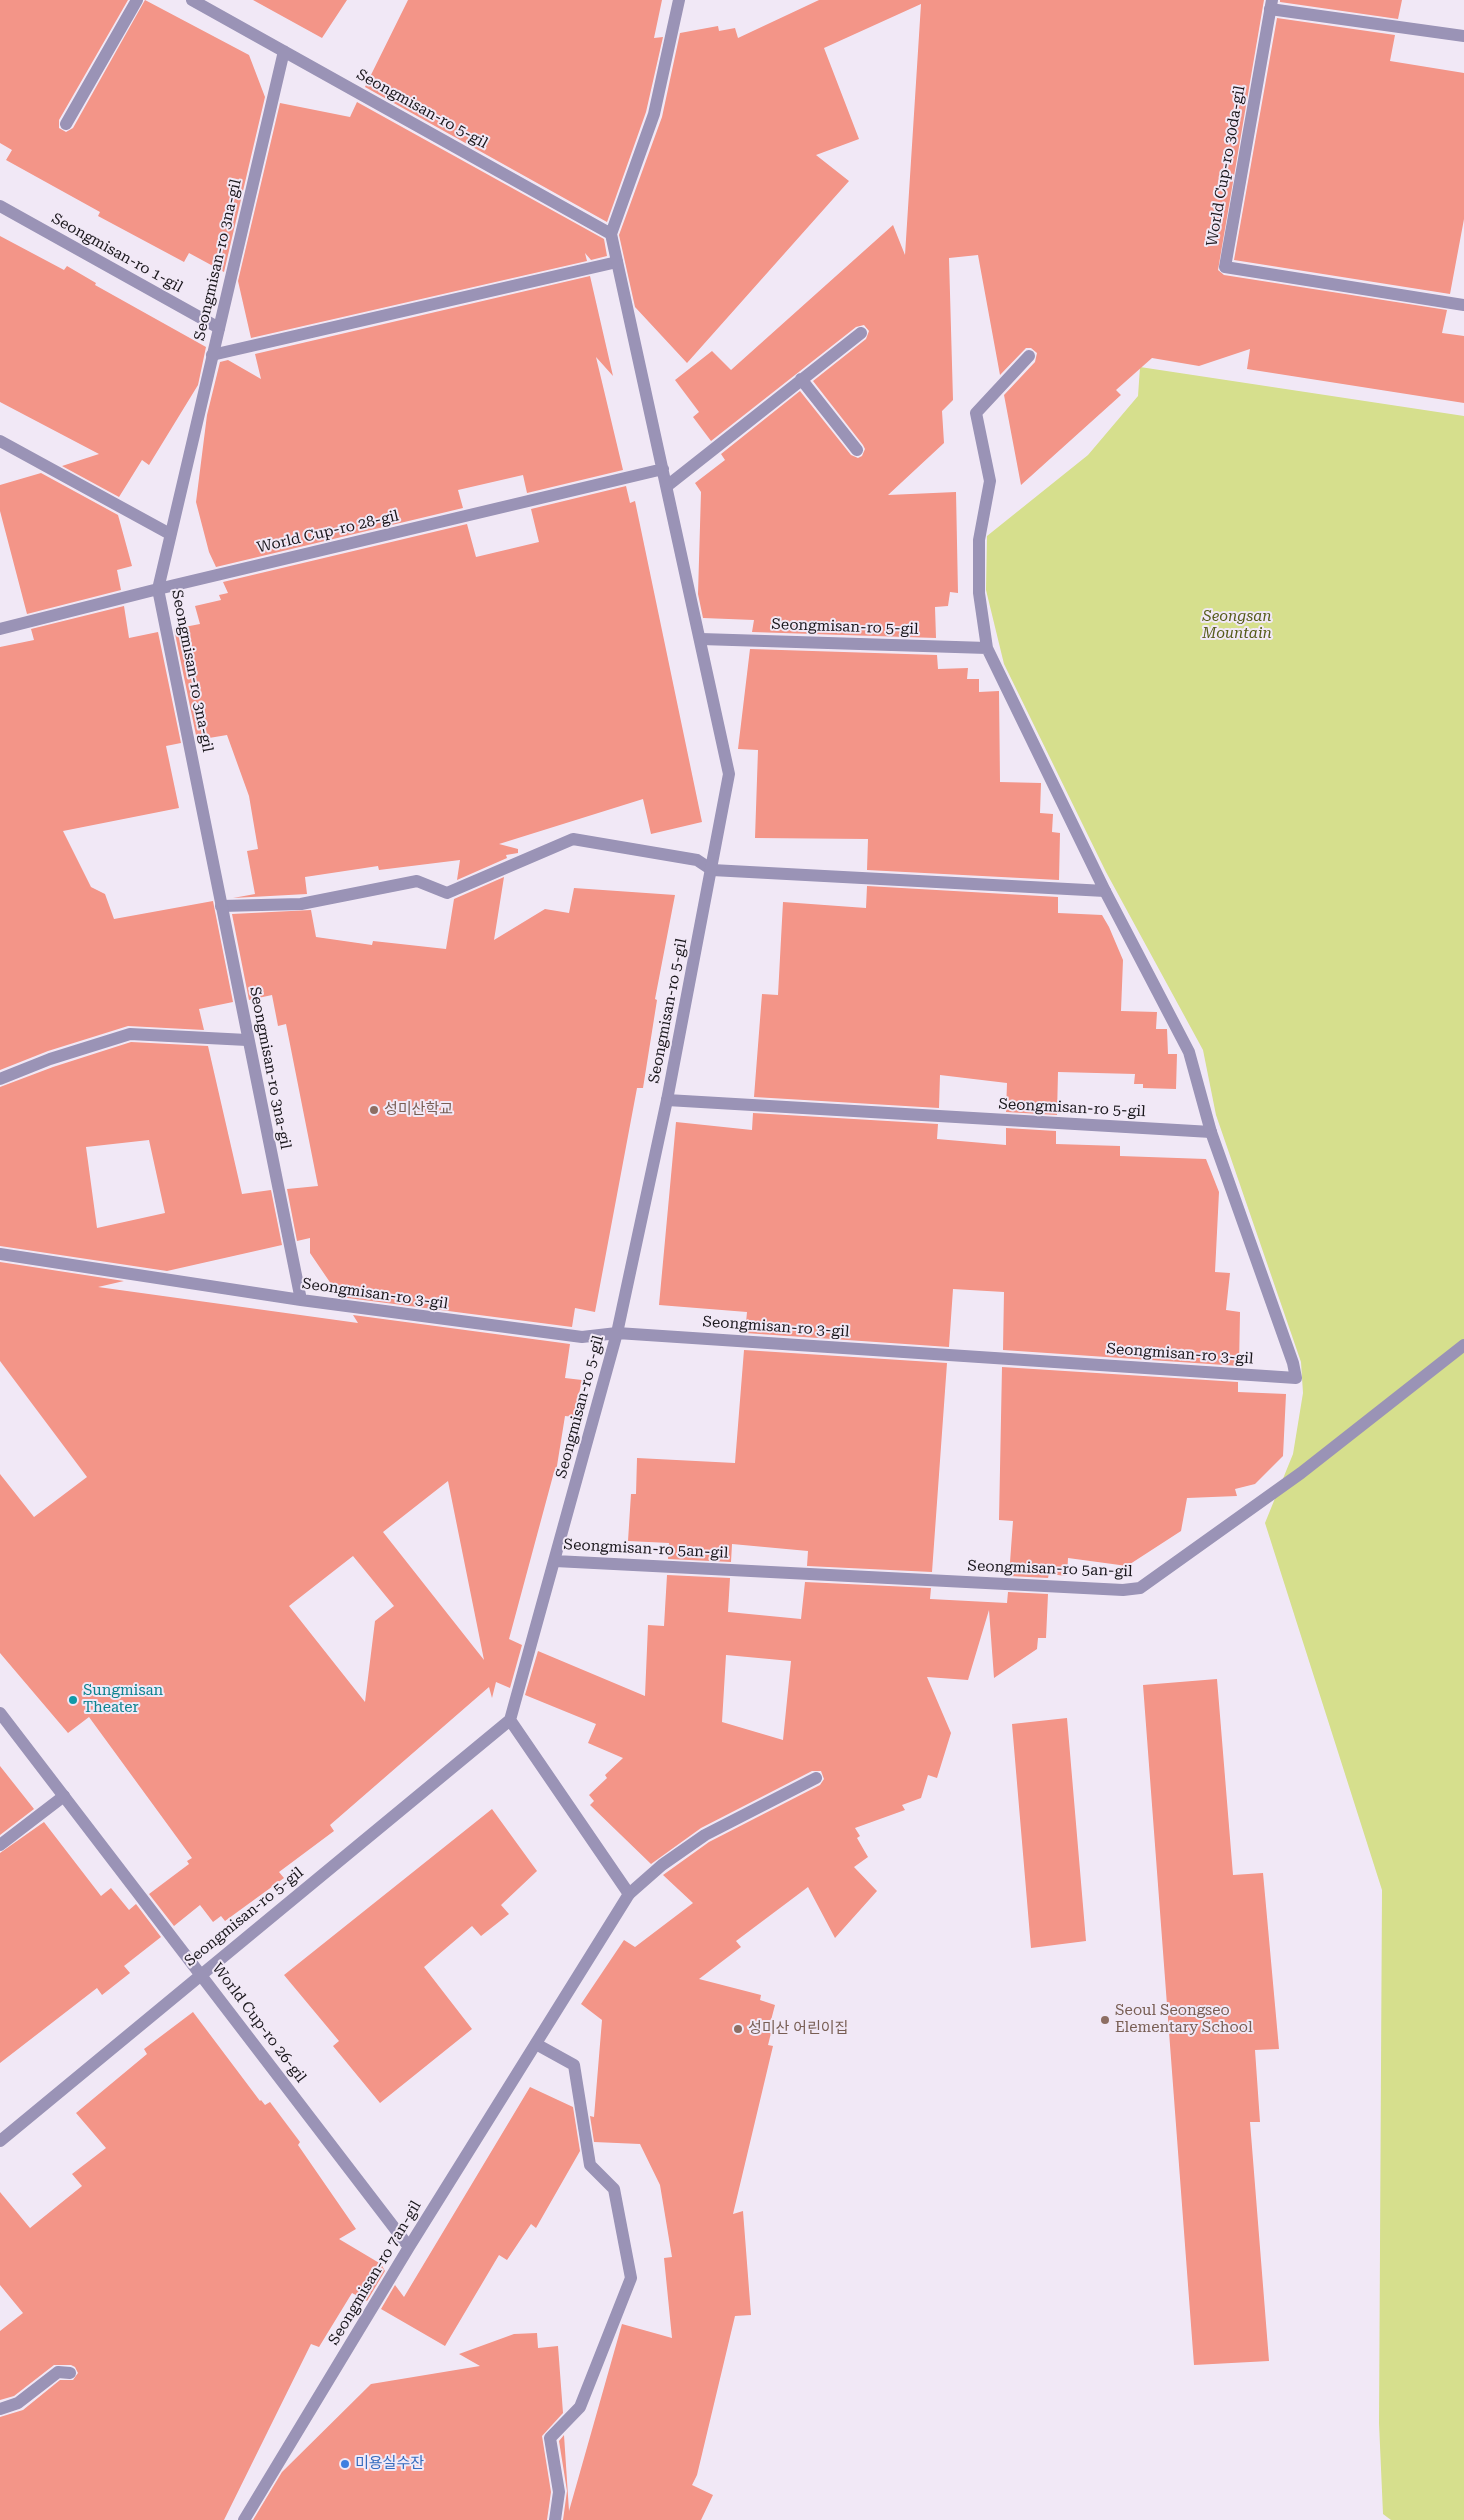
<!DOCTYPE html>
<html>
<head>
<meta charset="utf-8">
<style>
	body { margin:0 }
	canvas { display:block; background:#f1e8f6 }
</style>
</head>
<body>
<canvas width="1464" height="2520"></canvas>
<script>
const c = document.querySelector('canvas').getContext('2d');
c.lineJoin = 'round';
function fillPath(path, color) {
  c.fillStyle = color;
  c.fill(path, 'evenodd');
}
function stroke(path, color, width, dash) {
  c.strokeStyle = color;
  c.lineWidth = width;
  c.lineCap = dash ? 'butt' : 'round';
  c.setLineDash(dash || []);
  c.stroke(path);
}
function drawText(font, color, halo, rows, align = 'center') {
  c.font = font + ' "Roboto Serif","Noto Sans KR",serif';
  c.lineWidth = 4;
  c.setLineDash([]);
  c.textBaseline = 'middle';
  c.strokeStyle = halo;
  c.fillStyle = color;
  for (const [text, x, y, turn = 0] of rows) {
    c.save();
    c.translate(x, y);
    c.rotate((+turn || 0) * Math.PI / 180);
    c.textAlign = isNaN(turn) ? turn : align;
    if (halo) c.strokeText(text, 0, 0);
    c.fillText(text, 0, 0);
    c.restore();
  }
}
fillPath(new Path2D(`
	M 1140,367 L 1464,416 L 1464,2520 L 1391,2520 L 1383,2514 L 1379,2423 L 1382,1890 L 1265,1523 L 1293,1454 L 1303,1393 L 1301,1362 L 1216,1115 L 1203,1050 L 1106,872 L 1004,664 L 986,590 L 987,536 L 1088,455 L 1138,396 Z`), '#d6df8d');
fillPath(new Path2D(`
	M 0,0 L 128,0 L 59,120 L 59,128 L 66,132 L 73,128 L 145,0 L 249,55 L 265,97 L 224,272 L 189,253 L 184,262 L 98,216 L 100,212 L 6,160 L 12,150 L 0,143 Z
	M 253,0 L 347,0 L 322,38 Z
	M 408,0 L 662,0 L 654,38 L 663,37 L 646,112 L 607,222 L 365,87 Z
	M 819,0 L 1264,0 L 1218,270 L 1224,275 L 1447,310 L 1442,333 L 1464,336 L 1464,403 L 1247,369 L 1250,349 L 1199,366 L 1152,358 L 1116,390 L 1121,395 L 1021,485 L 1004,395 L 1035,362 L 1037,353 L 1031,348 L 1026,348 L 1000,375 L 978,255 L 949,258 L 953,400 L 942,411 L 944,443 L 888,495 L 956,492 L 958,593 L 950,592 L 948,606 L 935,607 L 936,638 L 752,632 L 754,620 L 703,618 L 698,594 L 701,492 L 695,483 L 725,460 L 721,454 L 800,391 L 851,455 L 858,458 L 862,456 L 865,449 L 863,445 L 813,381 L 866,339 L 869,331 L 864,325 L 856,327 L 711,441 L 693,417 L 699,412 L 675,380 L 712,351 L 731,370 L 893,225 L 905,255 L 921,4 L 824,48 L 859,139 L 816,155 L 849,181 L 687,363 L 635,307 L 619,235 L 662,117 L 680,33 L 718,26 L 719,31 L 735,28 L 738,38 Z
	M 1280,0 L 1402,0 L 1398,19 L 1280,2 Z
	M 1277,18 L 1395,35 L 1390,61 L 1464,73 L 1464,219 L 1450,294 L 1234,260 Z
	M 357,102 L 604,239 L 607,256 L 591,260 L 585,253 L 587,261 L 251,338 L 238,281 L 280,103 L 350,117 Z
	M 0,236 L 64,270 L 67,266 L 96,283 L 95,285 L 206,347 L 198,385 L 149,465 L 142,460 L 119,497 L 62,466 L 99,454 L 0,402 Z
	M 590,276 L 613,376 L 596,357 L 623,470 L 527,493 L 523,475 L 458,490 L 463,508 L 216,567 L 209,552 L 196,502 L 207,415 L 220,362 L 228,360 L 261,379 L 255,354 Z
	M 41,473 L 118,515 L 132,566 L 117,570 L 121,590 L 27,614 L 0,511 L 0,485 Z
	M 626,486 L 630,503 L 635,501 L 702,822 L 651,834 L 643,799 L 499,844 L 518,849 L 518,853 L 506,855 L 507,858 L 457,880 L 460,860 L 379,870 L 378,866 L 305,877 L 307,894 L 233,898 L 255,894 L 247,851 L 258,849 L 249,796 L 227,735 L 197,740 L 174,629 L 200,624 L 195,606 L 221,600 L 219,595 L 228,593 L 223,582 L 467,524 L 476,557 L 539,542 L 531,509 Z
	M 124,606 L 129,638 L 158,632 L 181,743 L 166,746 L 179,808 L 63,831 L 91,887 L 105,894 L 114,919 L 213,901 L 233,1002 L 199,1009 L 204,1030 L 128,1026 L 48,1051 L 0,1070 L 0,647 L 34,640 L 31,629 Z
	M 750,649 L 937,655 L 938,669 L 968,668 L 967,679 L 979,679 L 979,692 L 999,691 L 1000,782 L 1041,783 L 1040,813 L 1053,814 L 1052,832 L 1060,833 L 1059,880 L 867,870 L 868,839 L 755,838 L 758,750 L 738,749 Z
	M 504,877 L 494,940 L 545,909 L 569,913 L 574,888 L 675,895 L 655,999 L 657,1000 L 643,1088 L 637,1088 L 595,1312 L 575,1308 L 572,1327 L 340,1297 L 310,1253 L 310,1238 L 297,1241 L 287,1189 L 318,1186 L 286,1024 L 278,1026 L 272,995 L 249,1000 L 232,914 L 311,910 L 316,937 L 372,945 L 373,941 L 446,949 L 454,899 Z
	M 867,886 L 1058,897 L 1058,913 L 1102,915 L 1109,927 L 1123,960 L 1121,1011 L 1157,1012 L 1156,1029 L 1167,1029 L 1168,1054 L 1177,1054 L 1176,1089 L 1143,1088 L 1143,1084 L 1134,1084 L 1135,1074 L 1058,1072 L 1057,1115 L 1006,1112 L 1007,1083 L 940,1075 L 939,1108 L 754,1097 L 762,994 L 778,995 L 783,902 L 866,908 Z
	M 131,1042 L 208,1046 L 242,1194 L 271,1190 L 282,1245 L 167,1271 L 0,1246 L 0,1087 L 53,1067 ZM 149,1140 L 165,1213 L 97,1228 L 86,1147 Z
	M 753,1113 L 938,1124 L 937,1139 L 1006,1145 L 1006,1128 L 1056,1131 L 1056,1144 L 1120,1146 L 1120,1156 L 1206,1159 L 1219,1192 L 1215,1272 L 1230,1273 L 1226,1310 L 1240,1312 L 1239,1366 L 1003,1350 L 1004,1292 L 953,1289 L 949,1347 L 745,1333 L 747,1312 L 659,1305 L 676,1122 L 752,1130 Z
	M 0,1262 L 124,1281 L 98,1287 L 358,1323 L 353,1315 L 570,1344 L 565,1378 L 582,1380 L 574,1417 L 565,1416 L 556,1472 L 554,1472 L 509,1639 L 522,1645 L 510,1688 L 496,1682 L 492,1698 L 489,1687 L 330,1825 L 334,1831 L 279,1872 L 284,1878 L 225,1921 L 221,1916 L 213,1922 L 200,1905 L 174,1926 L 149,1894 L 189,1864 L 187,1861 L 192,1858 L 89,1717 L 68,1733 L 0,1653 L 0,1474 L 34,1517 L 87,1477 L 0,1361 ZM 448,1481 L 477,1625 L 484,1660 L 383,1532 ZM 353,1556 L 394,1606 L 375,1621 L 365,1702 L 289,1606 Z
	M 744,1350 L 947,1363 L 932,1572 L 807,1566 L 808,1551 L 732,1544 L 731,1562 L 668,1559 L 669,1543 L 628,1541 L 631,1494 L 636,1494 L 637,1458 L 735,1463 Z
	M 1002,1367 L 1238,1382 L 1238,1392 L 1286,1394 L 1283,1456 L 1255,1484 L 1235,1489 L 1237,1496 L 1187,1498 L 1181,1531 L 1127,1566 L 1068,1558 L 1067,1576 L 1049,1574 L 1048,1578 L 1009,1576 L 1013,1521 L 999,1520 Z
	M 667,1575 L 730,1578 L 728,1612 L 801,1619 L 805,1582 L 931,1588 L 930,1599 L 1007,1603 L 1008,1592 L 1048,1594 L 1046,1638 L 1038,1638 L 1037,1649 L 994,1678 L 989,1610 L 968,1680 L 927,1677 L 951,1733 L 937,1778 L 928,1775 L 921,1798 L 902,1805 L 905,1810 L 855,1828 L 860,1836 L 857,1838 L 868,1857 L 854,1867 L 877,1891 L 835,1938 L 808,1887 L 736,1941 L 741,1947 L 699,1979 L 761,1995 L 760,2000 L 775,2005 L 769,2028 L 772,2029 L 768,2045 L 773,2046 L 733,2214 L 743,2211 L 751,2315 L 735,2316 L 697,2475 L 692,2485 L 713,2495 L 701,2520 L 563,2520 L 567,2491 L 559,2441 L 564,2435 L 569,2511 L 622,2324 L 672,2338 L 664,2258 L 672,2257 L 660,2185 L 640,2144 L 594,2142 L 590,2116 L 594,2117 L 602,2020 L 581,2004 L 624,1940 L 635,1947 L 693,1903 L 663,1875 L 709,1842 L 820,1785 L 824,1779 L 821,1771 L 812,1771 L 701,1828 L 651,1864 L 590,1805 L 594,1801 L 589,1795 L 607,1778 L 605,1775 L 623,1758 L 588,1743 L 596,1724 L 525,1695 L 538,1651 L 645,1696 L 648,1625 L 664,1626 ZM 726,1655 L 791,1661 L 783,1740 L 722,1722 Z
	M 1217,1679 L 1233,1875 L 1263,1873 L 1279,2049 L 1255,2050 L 1260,2122 L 1250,2122 L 1269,2361 L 1194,2365 L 1143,1685 Z
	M 1067,1718 L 1086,1941 L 1031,1948 L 1012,1724 Z
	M 0,1766 L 34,1809 L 0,1835 Z
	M 492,1809 L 537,1871 L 501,1905 L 509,1914 L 481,1936 L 472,1926 L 424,1967 L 472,2029 L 380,2103 L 333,2046 L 339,2041 L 284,1975 Z
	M 44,1822 L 101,1896 L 111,1888 L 129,1910 L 136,1904 L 161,1937 L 124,1966 L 130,1973 L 102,1995 L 97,1988 L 0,2063 L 0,1853 Z
	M 193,2012 L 260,2101 L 261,2100 L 265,2105 L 270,2102 L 300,2142 L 298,2145 L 356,2229 L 339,2239 L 381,2264 L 385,2271 L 367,2301 L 352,2293 L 319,2347 L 311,2344 L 224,2520 L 0,2520 L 0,2417 L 23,2410 L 60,2380 L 73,2380 L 78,2373 L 75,2367 L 71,2365 L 54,2365 L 14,2396 L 0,2400 L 0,2331 L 23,2313 L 0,2285 L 0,2192 L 30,2228 L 82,2186 L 72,2174 L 106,2148 L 76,2113 L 147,2054 L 144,2049 Z
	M 530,2087 L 573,2107 L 580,2151 L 536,2228 L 531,2224 L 507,2260 L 499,2255 L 445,2346 L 381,2309 L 395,2285 L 404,2297 Z
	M 537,2333 L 538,2348 L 558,2346 L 563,2413 L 542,2436 L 551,2492 L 547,2520 L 253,2520 L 282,2472 L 371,2384 L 480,2366 L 459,2354 L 514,2334 Z`), '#f39588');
stroke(new Path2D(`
	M 1270,9 L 1464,36
	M 66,124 L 137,0
	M 0,206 L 219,328
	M 212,355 L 617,262
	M 801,379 L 857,450
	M 0,441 L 170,534
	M 667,486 L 861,333
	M 701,639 L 987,648
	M 221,906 L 301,904 L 417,881 L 447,893 L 573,839 L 697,860 L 712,870 L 1105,891 L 987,648 L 979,593 L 979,540 L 990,481 L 976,413 L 1029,356
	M 0,1079 L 50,1059 L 130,1034 L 247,1040
	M 667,1100 L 1211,1132
	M 0,1845 L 64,1796
	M 629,1894 L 662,1865 L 705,1835 L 816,1778
	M 536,2044 L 574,2065 L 590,2165 L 614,2189 L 631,2278 L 580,2407 L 550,2438 L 559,2492 L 555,2520
	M 0,2409 L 18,2403 L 58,2372 L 70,2373`), '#9a93b6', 12);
stroke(new Path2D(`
	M 1272,0 L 1225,267 L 1464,305
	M 284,51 L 158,589 L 301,1300
	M 611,234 L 654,114 L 679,0
	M 0,629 L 158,589 L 663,469
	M 0,1254 L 301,1300 L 582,1337 L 617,1333 L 1296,1378 L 1293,1363 L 1211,1132 L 1189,1052 L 1105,891
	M 555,1561 L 1123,1590 L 1140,1588 L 1301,1473 L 1464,1345
	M 0,1713 L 409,2247
	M 0,2141 L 510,1720 L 617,1333 L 667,1100 L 729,774 L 611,234 L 192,0
	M 244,2520 L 409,2247 L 629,1894 L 510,1720`), '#9a93b6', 12);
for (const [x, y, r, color] of [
	[374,1110,5,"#8d6e63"],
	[73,1700,5,"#0f9aa8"],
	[1105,2020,5,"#8d6e63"],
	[738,2029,5,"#8d6e63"],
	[345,2464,5,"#3f7fe0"]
]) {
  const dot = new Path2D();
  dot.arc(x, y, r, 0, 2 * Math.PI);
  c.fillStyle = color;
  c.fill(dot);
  stroke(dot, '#f1e8f6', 2);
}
drawText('15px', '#1a171c', '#f1e8f6', [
	["Seongmisan-ro 5-gil",422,109,29],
	["World Cup-ro 30da-gil",1226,166,-80],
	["Seongmisan-ro 1-gil",117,253,29],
	["Seongmisan-ro 3na-gil",218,260,-77],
	["World Cup-ro 28-gil",328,532,-13],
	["Seongmisan-ro 5-gil",845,627,2],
	["Seongmisan-ro 3na-gil",192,671,79],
	["Seongmisan-ro 5-gil",668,1011,-79],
	["Seongmisan-ro 3na-gil",270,1068,79],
	["Seongmisan-ro 5-gil",1072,1108,3],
	["Seongmisan-ro 3-gil",375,1294,8],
	["Seongmisan-ro 3-gil",776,1327,4],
	["Seongmisan-ro 3-gil",1180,1354,4],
	["Seongmisan-ro 5-gil",580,1407,-75],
	["Seongmisan-ro 5an-gil",646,1549,3],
	["Seongmisan-ro 5an-gil",1050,1569,2],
	["Seongmisan-ro 5-gil",244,1917,-39],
	["World Cup-ro 26-gil",259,2023,53],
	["Seongmisan-ro 7an-gil",375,2273,-59]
]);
drawText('italic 15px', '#555b19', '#f1e8f6', [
	["Seongsan",1237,617],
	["Mountain",1237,634]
]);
drawText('15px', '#785e54', '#f1e8f6', [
	["성미산학교",384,1110],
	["Seoul Seongseo",1115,2011],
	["Elementary School",1115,2028],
	["성미산 어린이집",748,2029]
], 'left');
drawText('15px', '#0d838f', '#f1e8f6', [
	["Sungmisan",83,1691],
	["Theater",83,1708]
], 'left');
drawText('15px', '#366cbe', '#f1e8f6', [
	["미용실수잔",355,2464]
], 'left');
</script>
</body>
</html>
